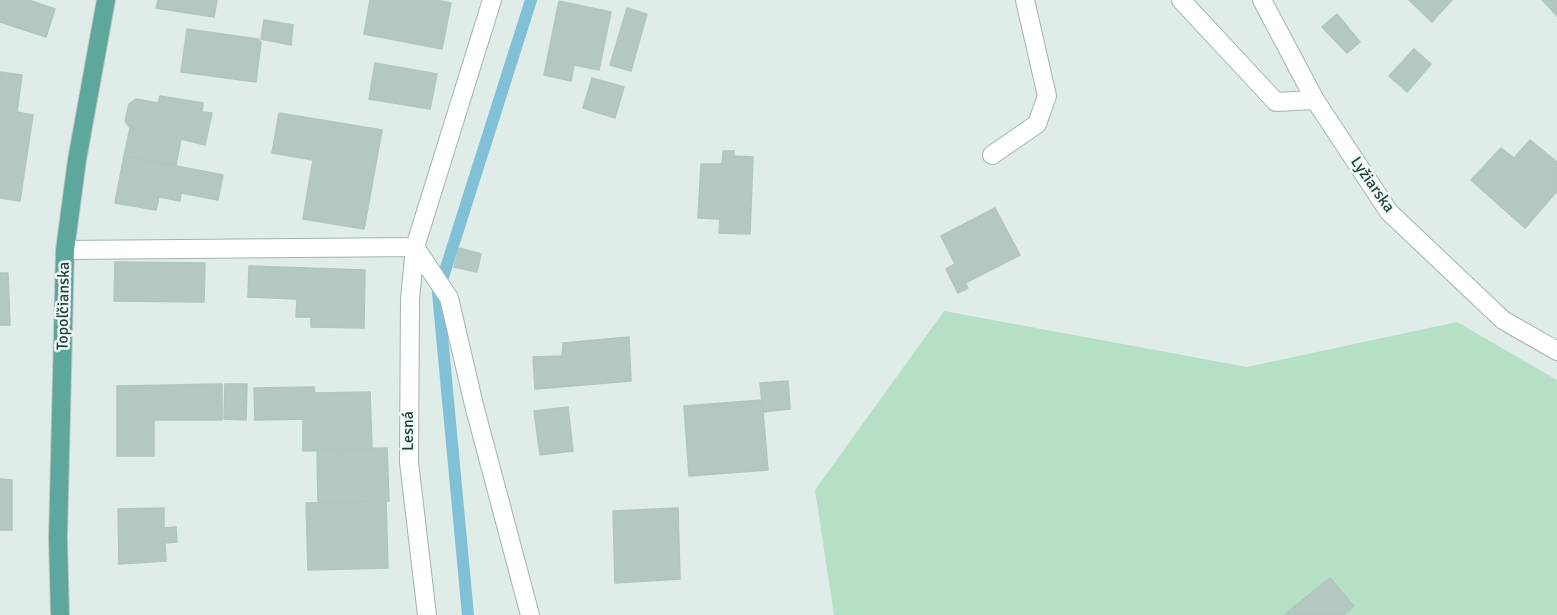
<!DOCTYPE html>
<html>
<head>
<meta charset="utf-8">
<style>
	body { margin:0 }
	canvas { display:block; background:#dfece7 }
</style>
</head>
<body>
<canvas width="1557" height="615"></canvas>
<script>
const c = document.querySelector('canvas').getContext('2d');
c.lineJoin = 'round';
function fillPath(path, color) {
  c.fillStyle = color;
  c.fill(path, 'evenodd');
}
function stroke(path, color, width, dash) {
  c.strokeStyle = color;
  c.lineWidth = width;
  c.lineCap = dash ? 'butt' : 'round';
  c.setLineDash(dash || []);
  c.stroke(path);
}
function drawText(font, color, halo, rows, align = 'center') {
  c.font = font + ' Signika,sans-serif';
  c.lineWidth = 5;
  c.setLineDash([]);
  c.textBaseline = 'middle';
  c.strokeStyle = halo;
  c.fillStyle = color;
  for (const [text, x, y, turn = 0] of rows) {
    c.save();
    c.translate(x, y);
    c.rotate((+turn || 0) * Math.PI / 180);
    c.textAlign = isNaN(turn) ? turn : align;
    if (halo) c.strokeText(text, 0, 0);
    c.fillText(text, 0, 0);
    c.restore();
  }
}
fillPath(new Path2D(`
	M 944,311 L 1247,367 L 1457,322 L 1557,380 L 1557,615 L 834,615 L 815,490 Z`), '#b5e0c5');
stroke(new Path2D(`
	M 468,615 L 438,293 L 531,0`), '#80c1d8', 12);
const building = new Path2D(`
	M 0,0 L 29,0 L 55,9 L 46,37 L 0,22 Z
	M 158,0 L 217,0 L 214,17 L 156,8 Z
	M 370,0 L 435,0 L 451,3 L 442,49 L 364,34 Z
	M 1409,0 L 1452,0 L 1432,22 Z
	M 1542,0 L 1556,0 L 1549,7 Z
	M 1557,0 L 1557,16 L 1549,7 Z
	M 559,1 L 611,12 L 599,70 L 574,65 L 571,81 L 544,75 Z
	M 627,8 L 647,14 L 631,71 L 610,65 Z
	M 1337,14 L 1360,42 L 1347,53 L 1322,27 Z
	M 264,20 L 293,25 L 291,45 L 261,39 Z
	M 187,29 L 258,39 L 261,42 L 256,82 L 181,72 Z
	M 1414,49 L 1431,64 L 1407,92 L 1389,76 Z
	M 375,63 L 437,74 L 430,109 L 369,99 Z
	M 0,72 L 22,75 L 17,112 L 33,115 L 20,201 L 0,198 Z
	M 592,78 L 624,87 L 615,118 L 583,108 Z
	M 160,96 L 203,103 L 202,112 L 212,113 L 205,145 L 181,139 L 176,165 L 124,156 L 130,128 L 125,121 L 129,104 L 136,99 L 158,103 Z
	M 279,113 L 382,130 L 364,229 L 303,219 L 313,160 L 272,153 Z
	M 1530,140 L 1557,162 L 1557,191 L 1525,228 L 1471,180 L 1501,148 L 1514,158 Z
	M 723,151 L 734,151 L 734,156 L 753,157 L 750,234 L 719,233 L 720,219 L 698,218 L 701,164 L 722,164 Z
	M 124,156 L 223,175 L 218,200 L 181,193 L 180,201 L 159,197 L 156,210 L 115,203 Z
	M 995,208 L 1020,255 L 965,283 L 968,288 L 958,293 L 946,269 L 955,264 L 941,236 Z
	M 459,248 L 481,254 L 477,272 L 454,267 Z
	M 115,262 L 205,263 L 204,302 L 114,301 Z
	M 249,266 L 365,270 L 364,328 L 311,327 L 311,317 L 296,317 L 297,299 L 248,297 Z
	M 0,273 L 8,273 L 10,325 L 0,325 Z
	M 629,337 L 631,381 L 535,389 L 533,357 L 562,356 L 563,343 Z
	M 788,381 L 790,409 L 763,412 L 760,383 Z
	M 222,384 L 222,420 L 154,420 L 154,456 L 117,456 L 117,386 Z
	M 225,384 L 247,384 L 246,420 L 224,419 Z
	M 314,387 L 315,393 L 370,392 L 372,449 L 303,451 L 303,419 L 255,420 L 254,388 Z
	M 762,400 L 768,470 L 689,476 L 684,406 Z
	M 568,407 L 573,451 L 540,455 L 534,411 Z
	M 387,448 L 389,501 L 318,503 L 317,450 Z
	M 0,479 L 12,480 L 12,530 L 0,530 Z
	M 386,501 L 388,568 L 308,570 L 306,503 Z
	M 164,508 L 164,528 L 176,527 L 177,542 L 165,543 L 166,561 L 119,564 L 118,509 Z
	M 678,508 L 680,579 L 615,583 L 613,511 Z
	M 1330,578 L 1354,606 L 1343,615 L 1284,615 Z`);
fillPath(building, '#b4c7c1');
stroke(building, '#b0c6c0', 1.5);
const minor = new Path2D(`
	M 1181,0 L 1276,102 L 1315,100
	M 1262,0 L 1315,100 L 1389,212 L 1503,320 L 1557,351
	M 992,155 L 1037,124 L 1047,96 L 1025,0
	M 415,247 L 449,298 L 474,405 L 530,615
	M 65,250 L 415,247
	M 427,615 L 409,462 L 410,299 L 415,247 L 492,0`);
const major = new Path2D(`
	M 60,615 L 58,538 L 65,250 L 77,160 L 106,0`);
stroke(minor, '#a1b4af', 20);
stroke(major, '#c0c9c8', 20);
stroke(minor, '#fff', 18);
stroke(major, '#5ea79c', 18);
drawText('16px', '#1e3e39', '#eff8f5', [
	["Lyžiarska",1372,185,55],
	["Topoľčianska",64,306,-89],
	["Lesná",409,431,-90]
]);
</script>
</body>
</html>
